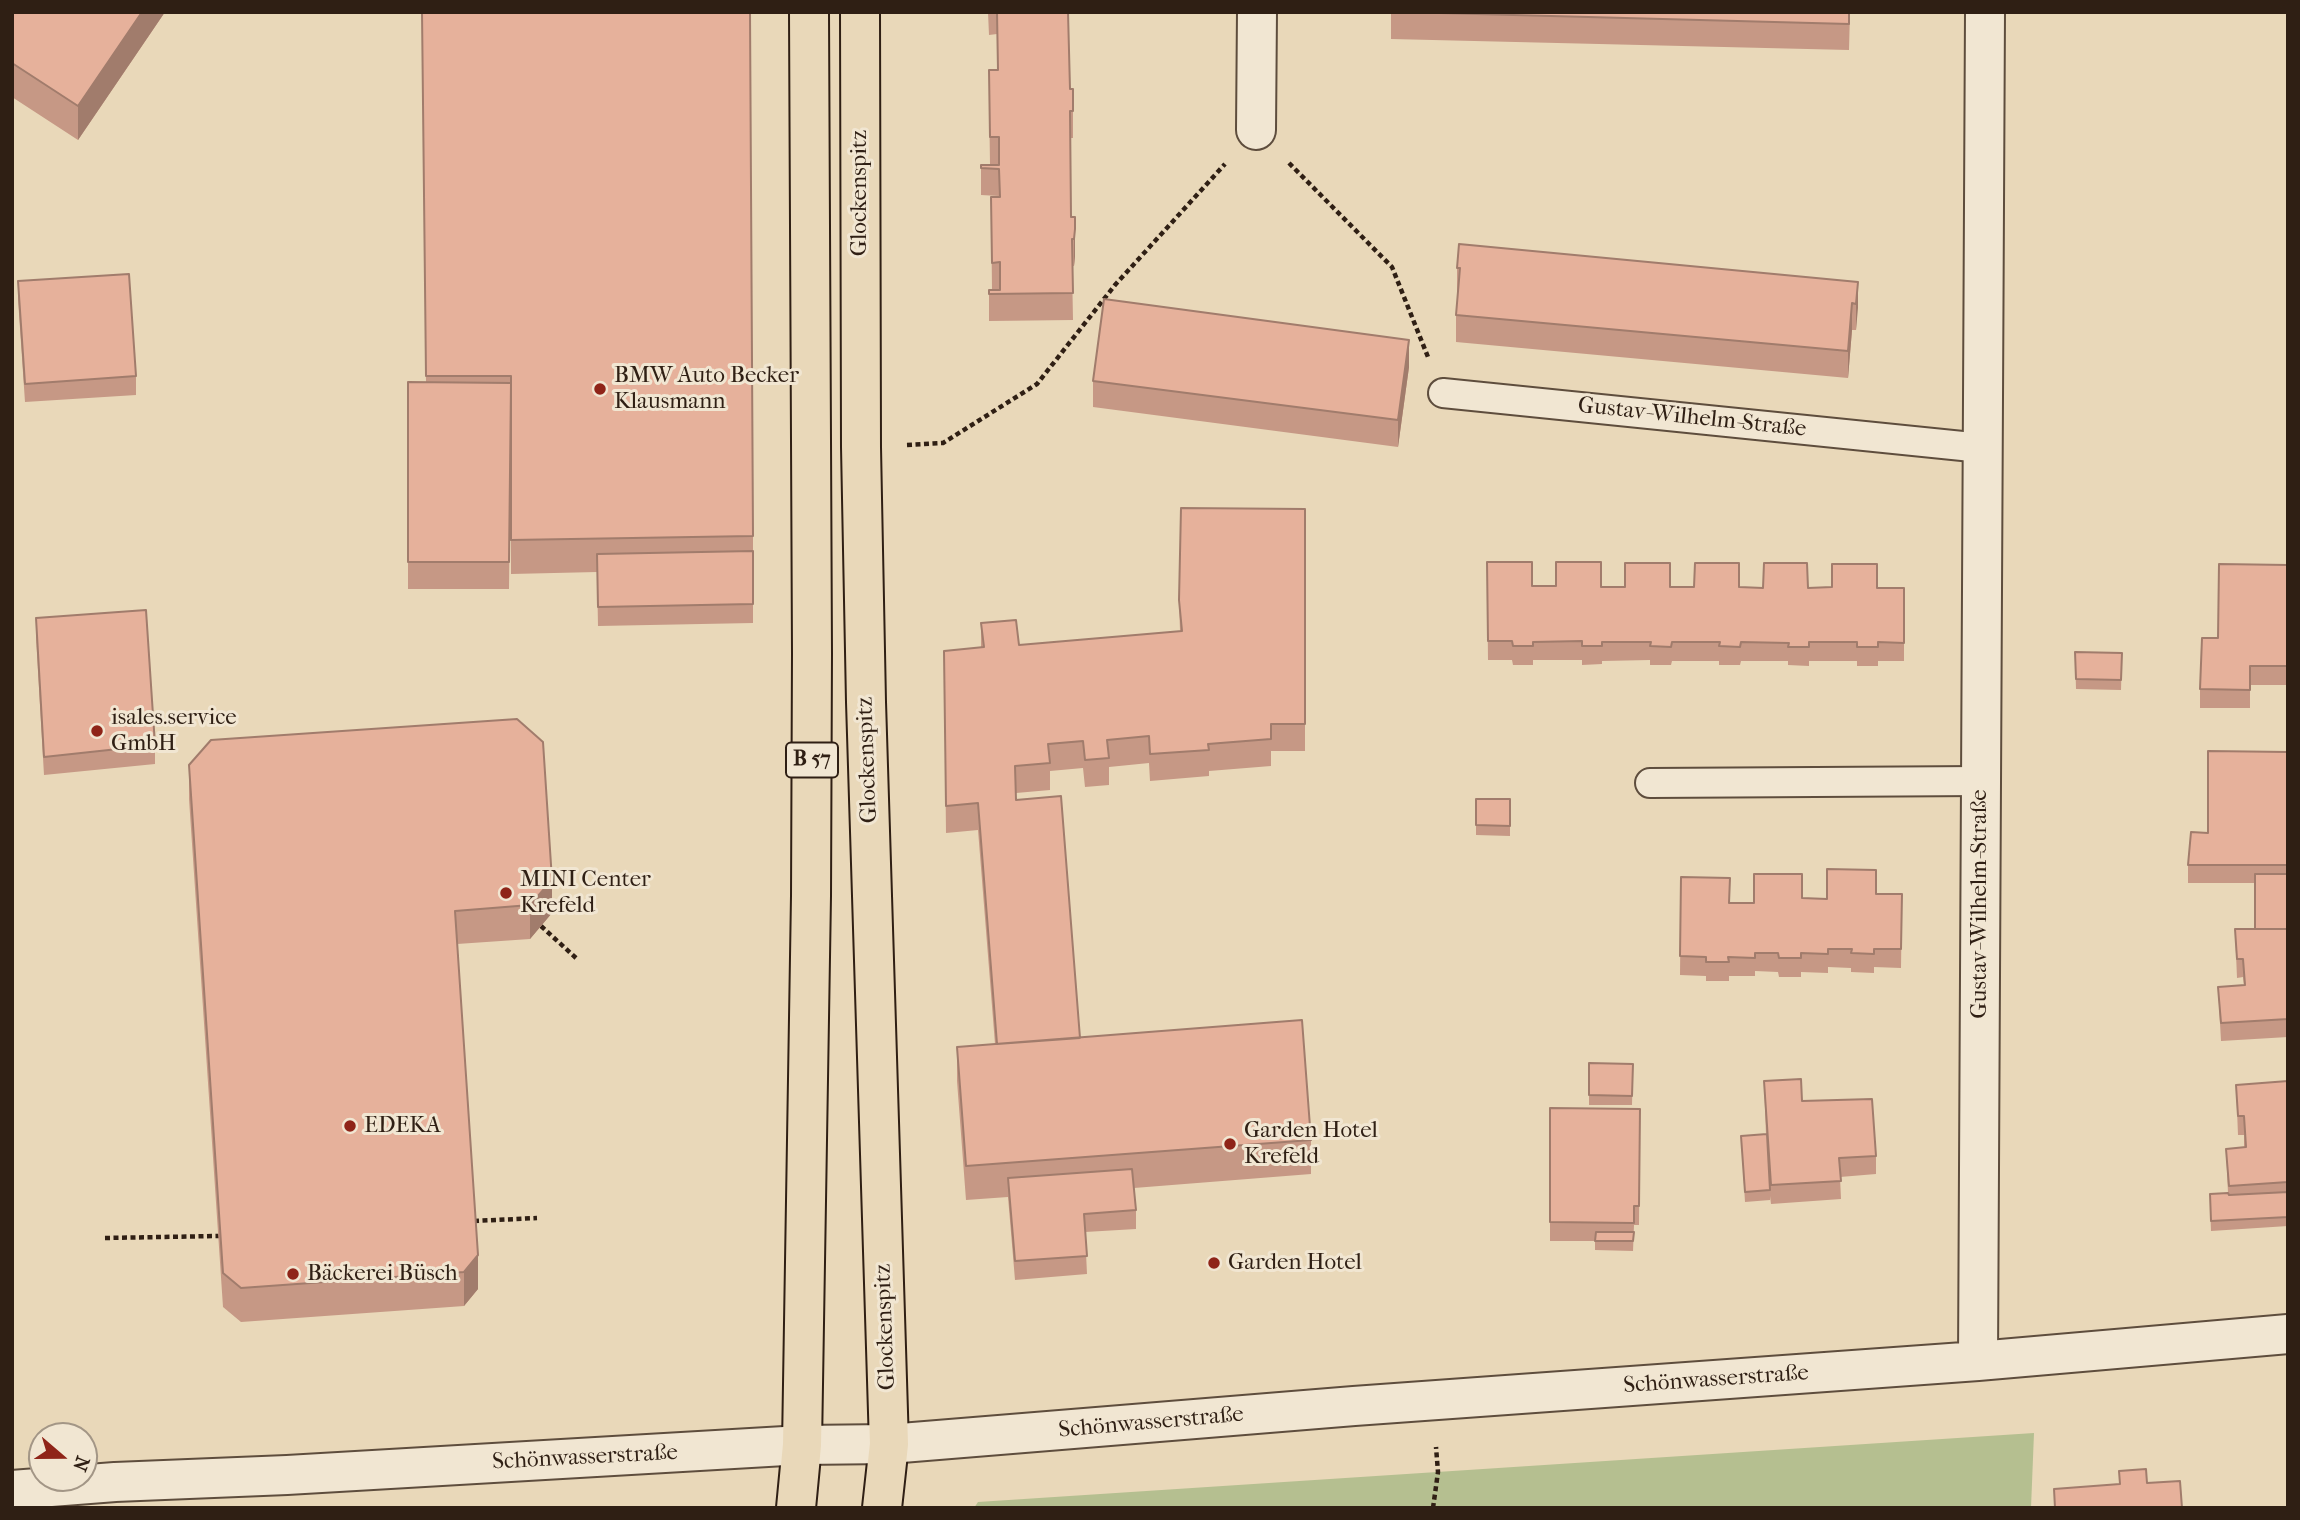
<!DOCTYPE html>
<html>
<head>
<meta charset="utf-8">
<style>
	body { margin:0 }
	#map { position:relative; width:2300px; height:1520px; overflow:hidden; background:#e9d8b9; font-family:"IM FELL French Canon",serif }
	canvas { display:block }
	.frame { position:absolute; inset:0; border:14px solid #2f1f14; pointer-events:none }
	.north { position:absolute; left:28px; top:1422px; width:70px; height:70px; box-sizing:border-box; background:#f1e6d2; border:2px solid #a39686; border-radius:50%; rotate:110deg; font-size:19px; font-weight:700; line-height:28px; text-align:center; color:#2f1f14 }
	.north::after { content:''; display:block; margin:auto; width:24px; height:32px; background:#8f2418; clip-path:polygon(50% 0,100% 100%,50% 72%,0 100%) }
</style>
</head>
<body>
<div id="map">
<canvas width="2300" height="1520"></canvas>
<div class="frame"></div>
<div class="north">N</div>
</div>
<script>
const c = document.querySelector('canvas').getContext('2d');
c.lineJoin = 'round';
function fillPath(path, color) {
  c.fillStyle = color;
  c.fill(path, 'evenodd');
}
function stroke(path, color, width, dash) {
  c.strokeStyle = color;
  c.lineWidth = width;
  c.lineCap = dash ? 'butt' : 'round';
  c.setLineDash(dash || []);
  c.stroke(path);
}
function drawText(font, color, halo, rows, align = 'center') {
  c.font = font + ' "IM FELL French Canon",serif';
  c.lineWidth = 6;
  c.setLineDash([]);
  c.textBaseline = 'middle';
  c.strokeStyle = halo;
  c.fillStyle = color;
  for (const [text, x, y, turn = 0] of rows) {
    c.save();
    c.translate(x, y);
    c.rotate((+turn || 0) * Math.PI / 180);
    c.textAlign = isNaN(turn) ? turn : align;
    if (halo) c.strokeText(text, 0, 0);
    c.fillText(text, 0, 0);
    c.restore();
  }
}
fillPath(new Path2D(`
	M 2034,1433 L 2031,1508 L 974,1508 L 978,1502 Z`), '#b5bf90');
const lane = new Path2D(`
	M 1443,393 L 1982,448
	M 1650,783 L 1981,781`);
const street = new Path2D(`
	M 1256,130 L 1257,12
	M 1978,1361 L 1985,12
	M 12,1490 L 115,1482 L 287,1475 L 802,1445 L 889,1444 L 1354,1406 L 1978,1361 L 2288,1334`);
const primary = new Path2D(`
	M 860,12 L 861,447 L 866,702 L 889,1444 L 882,1508
	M 796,1508 L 802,1445 L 811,896 L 812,653 L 809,12`);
stroke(lane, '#5e4d3d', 32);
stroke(street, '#5e4d3d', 42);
stroke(primary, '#2f1f14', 42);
stroke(new Path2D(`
	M 1289,163 L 1392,267 L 1428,357
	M 907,445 L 943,443 L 1037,384 L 1115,285 L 1225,164
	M 541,926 L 576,958
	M 474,1221 L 537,1218
	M 105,1238 L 219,1236
	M 1433,1508 L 1438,1472 L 1436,1447`), '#2f1f14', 4.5, [5, 3.5]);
stroke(lane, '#f1e6d2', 28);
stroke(street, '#f1e6d2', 38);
stroke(primary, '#e9d8b9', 38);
fillPath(new Path2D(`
	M 12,12 L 165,12 L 78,140 L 12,97 Z
	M 422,12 L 753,536 L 753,623 L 598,626 L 597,572 L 511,574 L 511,410 L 509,589 L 408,589 L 408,382 L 426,382 Z
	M 988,12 L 1068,12 L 1070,89 L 1073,101 L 1073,138 L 1070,138 L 1071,217 L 1075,217 L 1075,256 L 1074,266 L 1072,266 L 1073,320 L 989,321 L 989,290 L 992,290 L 991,197 L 999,197 L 999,196 L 981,195 L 981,165 L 999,165 L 999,164 L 990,164 L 989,97 L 998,70 L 997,34 L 989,35 Z
	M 1391,12 L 1850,12 L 1849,50 L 1391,39 Z
	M 1457,268 L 1858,282 L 1856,330 L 1852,330 L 1848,378 L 1456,342 L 1456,315 L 1458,294 L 1457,294 Z
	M 18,281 L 136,376 L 136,395 L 25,402 L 18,299 Z
	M 1409,367 L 1398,447 L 1093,407 L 1093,381 Z
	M 1305,509 L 1305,751 L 1271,751 L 1271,766 L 1209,771 L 1209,776 L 1150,781 L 1149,763 L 1109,767 L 1109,785 L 1085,787 L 1083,768 L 1050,771 L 1050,790 L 1016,793 L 1016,800 L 1080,1038 L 1311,1140 L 1311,1174 L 1134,1188 L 1136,1210 L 1136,1229 L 1085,1232 L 1087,1274 L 1015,1280 L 1008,1197 L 966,1200 L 957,1081 L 957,1047 L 995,1044 L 978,830 L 946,833 L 944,651 L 981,648 L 981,623 L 1019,645 L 1180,631 L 1179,600 Z
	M 1487,562 L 1532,586 L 1904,588 L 1904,661 L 1878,661 L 1878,666 L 1857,666 L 1857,661 L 1809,661 L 1809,666 L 1788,665 L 1788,661 L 1741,661 L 1740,665 L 1719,665 L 1719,661 L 1672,661 L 1671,665 L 1650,665 L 1650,660 L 1602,661 L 1602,664 L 1582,665 L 1582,660 L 1533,660 L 1533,665 L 1513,665 L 1512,660 L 1488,660 Z
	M 2288,565 L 2288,685 L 2250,685 L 2250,708 L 2200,708 L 2200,689 L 2218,638 Z
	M 36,618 L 155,745 L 155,764 L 44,775 L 36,637 Z
	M 2075,652 L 2122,653 L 2121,690 L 2076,689 Z
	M 2288,752 L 2288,1037 L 2221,1041 L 2218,987 L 2244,986 L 2243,977 L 2237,978 L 2235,929 L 2255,929 L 2255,883 L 2188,883 L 2188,865 L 2208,833 Z
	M 189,765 L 552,913 L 530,939 L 457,944 L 478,1289 L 464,1306 L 241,1322 L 223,1307 L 189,799 Z
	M 1476,799 L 1510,799 L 1510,836 L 1476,835 Z
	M 1681,877 L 1730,903 L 1754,903 L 1802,898 L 1827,899 L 1876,894 L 1902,894 L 1901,968 L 1874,967 L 1874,973 L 1851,972 L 1851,968 L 1828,967 L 1828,973 L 1801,972 L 1801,977 L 1779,977 L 1778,972 L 1755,971 L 1755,976 L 1729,976 L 1729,981 L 1706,981 L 1706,976 L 1680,975 Z
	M 1589,1063 L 1633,1064 L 1632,1105 L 1589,1105 Z
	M 1764,1081 L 1802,1101 L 1876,1156 L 1876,1174 L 1840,1177 L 1841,1199 L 1771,1204 L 1770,1196 L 1770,1200 L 1745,1202 L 1741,1136 L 1766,1135 Z
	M 2288,1081 L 2288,1226 L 2211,1231 L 2210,1204 L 2228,1193 L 2226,1149 L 2244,1147 L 2244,1135 L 2238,1135 L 2236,1085 Z
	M 1550,1108 L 1640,1109 L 1639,1225 L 1634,1225 L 1633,1251 L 1595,1250 L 1595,1241 L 1550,1241 Z`), '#c69885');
fillPath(new Path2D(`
	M 142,12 L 165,12 L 78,140 L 78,106 Z
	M 1075,229 L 1075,256 L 1074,266 L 1074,239 Z
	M 1858,282 L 1858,308 L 1856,330 L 1856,304 Z
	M 1852,303 L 1852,330 L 1848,378 L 1848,351 Z
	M 1409,340 L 1409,367 L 1398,447 L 1398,420 Z
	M 552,880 L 552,913 L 530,939 L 530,905 Z
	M 478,1255 L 478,1289 L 464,1306 L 464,1272 Z`), '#a17c6c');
const building = new Path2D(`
	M 12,12 L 142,12 L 78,106 L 12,63 Z
	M 422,12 L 750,12 L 753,536 L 511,540 L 511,376 L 426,376 Z
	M 997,12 L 1068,12 L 1070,89 L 1073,89 L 1073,111 L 1070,111 L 1071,217 L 1075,217 L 1075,229 L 1074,239 L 1072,239 L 1073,293 L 989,294 L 989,290 L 1000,290 L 1000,262 L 992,263 L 991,197 L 1000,197 L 999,169 L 981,168 L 981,165 L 999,165 L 999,137 L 990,137 L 989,70 L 998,70 Z
	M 1402,12 L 1849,12 L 1849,24 Z
	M 1459,244 L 1858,282 L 1856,304 L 1852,303 L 1848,351 L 1456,315 L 1460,268 L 1457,268 Z
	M 129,274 L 136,376 L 25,384 L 18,281 Z
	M 1104,299 L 1409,340 L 1398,420 L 1093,381 Z
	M 408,382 L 511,383 L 509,562 L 408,562 Z
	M 1181,508 L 1305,509 L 1305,724 L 1271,724 L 1271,739 L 1208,744 L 1209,750 L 1150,754 L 1149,736 L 1107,740 L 1109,758 L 1085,760 L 1083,741 L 1048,744 L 1050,763 L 1015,766 L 1016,800 L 1061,796 L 1080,1038 L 997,1044 L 978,803 L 946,806 L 944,651 L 984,647 L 981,623 L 1016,620 L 1019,645 L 1182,631 L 1179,600 Z
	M 753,551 L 753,604 L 598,607 L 597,554 Z
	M 1487,562 L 1532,562 L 1532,586 L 1556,586 L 1556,562 L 1601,562 L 1601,587 L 1625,587 L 1625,563 L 1670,563 L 1670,587 L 1694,587 L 1695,563 L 1739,563 L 1739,587 L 1763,588 L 1764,563 L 1807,563 L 1808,588 L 1832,587 L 1832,564 L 1877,564 L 1877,588 L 1904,588 L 1904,643 L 1878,642 L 1878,647 L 1857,647 L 1857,642 L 1809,642 L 1809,647 L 1788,647 L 1789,643 L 1741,642 L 1740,647 L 1719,646 L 1720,642 L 1672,642 L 1671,647 L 1650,646 L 1651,642 L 1602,642 L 1602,646 L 1582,646 L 1582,641 L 1533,642 L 1533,646 L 1513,646 L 1512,641 L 1488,641 Z
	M 2219,564 L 2288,565 L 2288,666 L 2250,666 L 2250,690 L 2200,689 L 2202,638 L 2218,638 Z
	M 146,610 L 155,745 L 44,757 L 36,618 Z
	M 2075,652 L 2122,653 L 2121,680 L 2076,679 Z
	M 517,719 L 543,742 L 552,880 L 530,905 L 455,911 L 478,1255 L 464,1272 L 241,1288 L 223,1273 L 189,765 L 211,740 Z
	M 2208,751 L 2288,752 L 2288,865 L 2188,865 L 2191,832 L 2208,833 Z
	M 1476,799 L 1510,799 L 1510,826 L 1476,825 Z
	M 1827,869 L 1876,870 L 1876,894 L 1902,894 L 1901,949 L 1874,949 L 1874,954 L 1851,953 L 1852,949 L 1828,949 L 1828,954 L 1801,953 L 1801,958 L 1779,958 L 1778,953 L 1755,953 L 1755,958 L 1728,957 L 1729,962 L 1706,962 L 1706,957 L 1680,956 L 1681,877 L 1730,878 L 1729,903 L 1754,903 L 1754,874 L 1802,874 L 1802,898 L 1827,899 Z
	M 2255,874 L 2288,874 L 2288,929 L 2255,929 Z
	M 2235,929 L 2288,929 L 2288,1019 L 2221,1023 L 2218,987 L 2245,985 L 2243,959 L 2237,959 Z
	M 1302,1020 L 1311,1140 L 966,1166 L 957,1047 Z
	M 1589,1063 L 1633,1064 L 1632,1096 L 1589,1095 Z
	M 1801,1079 L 1802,1101 L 1872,1099 L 1876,1156 L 1839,1158 L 1841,1181 L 1771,1185 L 1764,1081 Z
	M 2288,1081 L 2288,1182 L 2229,1186 L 2226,1149 L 2246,1147 L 2244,1116 L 2238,1116 L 2236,1085 Z
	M 1550,1108 L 1640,1109 L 1639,1206 L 1634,1206 L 1634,1223 L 1550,1222 Z
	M 1767,1134 L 1770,1190 L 1745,1192 L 1741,1136 Z
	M 1132,1169 L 1136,1210 L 1084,1214 L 1087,1256 L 1015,1261 L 1008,1178 Z
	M 2288,1192 L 2288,1217 L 2211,1221 L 2210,1194 L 2228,1193 L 2229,1195 Z
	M 1596,1232 L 1634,1232 L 1633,1241 L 1595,1241 Z
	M 2146,1469 L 2147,1483 L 2180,1481 L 2182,1508 L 2055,1508 L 2054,1489 L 2120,1484 L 2119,1471 Z`);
fillPath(building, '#e6b19b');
stroke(building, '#a17c6c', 2);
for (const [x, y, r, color] of [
	[600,389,7,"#8f2418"],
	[97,731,7,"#8f2418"],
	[506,893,7,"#8f2418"],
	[350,1126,7,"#8f2418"],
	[1230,1144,7,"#8f2418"],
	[1214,1263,7,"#8f2418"],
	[293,1274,7,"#8f2418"]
]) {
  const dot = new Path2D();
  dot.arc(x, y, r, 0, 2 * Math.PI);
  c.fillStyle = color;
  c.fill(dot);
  stroke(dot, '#f1e6d2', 2.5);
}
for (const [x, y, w] of [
	[812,760,52]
]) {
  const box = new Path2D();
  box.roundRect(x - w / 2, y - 17.5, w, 35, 5);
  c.fillStyle = '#f1e6d2';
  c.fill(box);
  stroke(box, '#2f1f14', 2);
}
drawText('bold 21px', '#2f1f14', null, [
	["B 57",812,760]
]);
drawText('23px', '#2f1f14', '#f1e6d2', [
	["Glockenspitz",860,193,-90],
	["Gustav-Wilhelm-Straße",1692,418,6],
	["Glockenspitz",868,760,-92],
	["Gustav-Wilhelm-Straße",1980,904,-90],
	["Glockenspitz",886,1327,-92],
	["Schönwasserstraße",1716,1380,-4],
	["Schönwasserstraße",1151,1423,-5],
	["Schönwasserstraße",585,1458,-3]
]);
drawText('23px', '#2f1f14', '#f1e6d2', [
	["BMW Auto Becker",614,376],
	["Klausmann",614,402],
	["isales.service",111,718],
	["GmbH",111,744],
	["MINI Center",520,880],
	["Krefeld",520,906],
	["EDEKA",364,1126],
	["Garden Hotel",1244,1131],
	["Krefeld",1244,1157],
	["Garden Hotel",1228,1263],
	["Bäckerei Büsch",307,1274]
], 'left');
</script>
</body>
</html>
